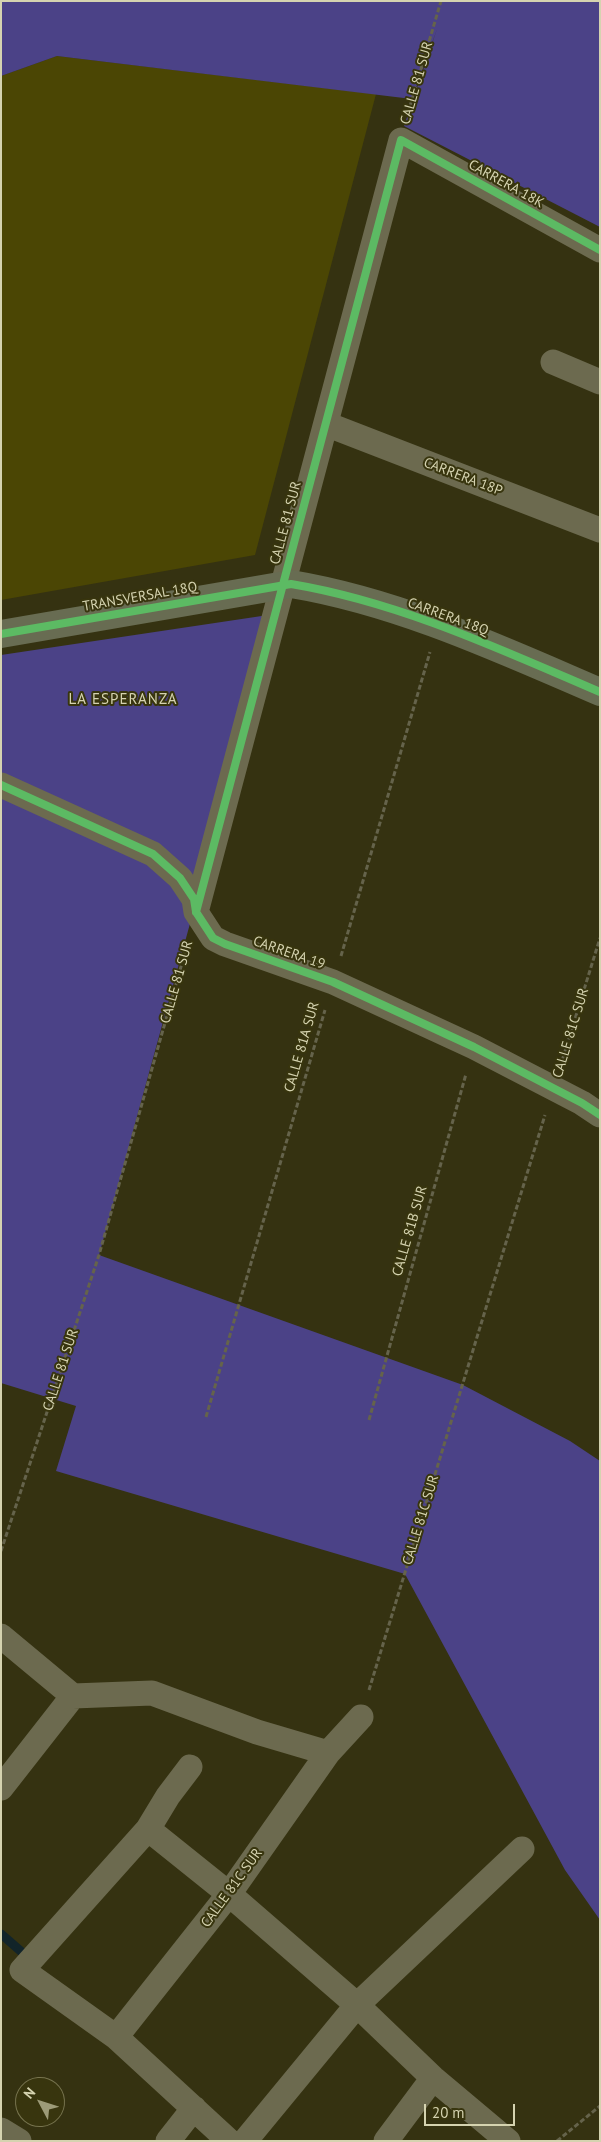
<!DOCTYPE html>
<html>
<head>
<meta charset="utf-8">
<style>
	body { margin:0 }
	#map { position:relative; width:601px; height:2142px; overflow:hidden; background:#353211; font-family:"PT Sans",sans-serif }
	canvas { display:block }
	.frame { position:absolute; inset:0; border:2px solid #d5d3b0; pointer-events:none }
	.north { position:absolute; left:15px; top:2077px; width:50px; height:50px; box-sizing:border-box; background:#38350e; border:1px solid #77744f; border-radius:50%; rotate:310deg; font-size:14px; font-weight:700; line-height:20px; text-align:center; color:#d5d3b0 }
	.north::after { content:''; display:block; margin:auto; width:18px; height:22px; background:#9d9b78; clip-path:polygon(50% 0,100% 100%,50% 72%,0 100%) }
	.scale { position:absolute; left:424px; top:2104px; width:91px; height:22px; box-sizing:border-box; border:2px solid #d5d3b0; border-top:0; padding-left:6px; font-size:15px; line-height:18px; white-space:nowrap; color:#d5d3b0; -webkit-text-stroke:4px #38350e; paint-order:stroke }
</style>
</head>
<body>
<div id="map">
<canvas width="601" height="2142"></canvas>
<div class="frame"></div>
<div class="north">N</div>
<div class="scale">20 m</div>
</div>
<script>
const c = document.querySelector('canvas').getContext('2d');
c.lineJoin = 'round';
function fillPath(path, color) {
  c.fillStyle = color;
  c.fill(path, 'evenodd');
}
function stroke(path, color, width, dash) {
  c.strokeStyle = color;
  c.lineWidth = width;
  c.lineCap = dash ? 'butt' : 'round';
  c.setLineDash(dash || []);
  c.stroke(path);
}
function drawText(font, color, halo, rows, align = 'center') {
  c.font = font + ' "PT Sans",sans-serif';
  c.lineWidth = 4;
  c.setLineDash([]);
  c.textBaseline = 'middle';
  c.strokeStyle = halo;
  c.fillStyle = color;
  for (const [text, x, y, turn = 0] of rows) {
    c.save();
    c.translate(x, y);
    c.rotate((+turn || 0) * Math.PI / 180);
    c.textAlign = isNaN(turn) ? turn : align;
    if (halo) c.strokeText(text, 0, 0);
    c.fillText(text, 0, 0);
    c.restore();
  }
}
fillPath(new Path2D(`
	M 57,56 L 376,94 L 255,555 L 1,600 L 1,76 Z`), '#4b4604');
fillPath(new Path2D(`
	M 1,1 L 600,1 L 600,227 L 404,126 L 437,29 L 412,99 L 57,56 L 1,76 Z
	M 275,614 L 99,1255 L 463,1385 L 570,1441 L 600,1461 L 600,1920 L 565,1870 L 405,1574 L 56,1471 L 76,1406 L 1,1383 L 1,655 Z`), '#4b4287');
stroke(new Path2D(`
	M 1,1934 L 24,1954`), '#122429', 9);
stroke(new Path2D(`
	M 408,113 L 441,1
	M 341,956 L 430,652
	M 562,1061 L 600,938
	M 206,1417 L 325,1010
	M 369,1420 L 466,1074
	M 1,1551 L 99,1255 L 186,949
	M 369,1690 L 545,1115
	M 557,2141 L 600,2106`), '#65634b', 3, [5, 2.5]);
stroke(new Path2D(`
	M 553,362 L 600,382
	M 326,424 L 600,530
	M 1,785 L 153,854 L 180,878 L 194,899 L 196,912 L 213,938 L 225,944 L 333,982 L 474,1047 L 582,1103 L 600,1115
	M 196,912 L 401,140 L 600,250
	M 1,1636 L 73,1696
	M 190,1767 L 168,1796 L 148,1829 L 22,1970 L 116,2037 L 229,2141
	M 1,1788 L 73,1696 L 152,1693 L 257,1732 L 328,1753
	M 148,1829 L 229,1894 L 357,2005 L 433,2078 L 508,2141
	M 116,2037 L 229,1894 L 328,1753 L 361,1717
	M 1,2130 L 19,2141
	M 168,2141 L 194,2108
	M 245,2141 L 357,2005 L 522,1849
	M 386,2141 L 433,2078`), '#6c6a4f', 25);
stroke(new Path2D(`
	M 1,634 L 291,584 C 399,602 500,649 600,692`), '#686c52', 28);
stroke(new Path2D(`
	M 1,634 L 291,584 C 399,602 500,649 600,692
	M 1,785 L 153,854 L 180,878 L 194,899 L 196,912 L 213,938 L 225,944 L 333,982 L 474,1047 L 582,1103 L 600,1115
	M 196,912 L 401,140 L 600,250`), '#5cba63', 8);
drawText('14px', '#d5d3b0', '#38350e', [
	["CALLE 81 SUR",417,83,-74],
	["CARRERA 18K",506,184,29],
	["CARRERA 18P",463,477,21],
	["CALLE 81 SUR",286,523,-75],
	["TRANSVERSAL 18Q",140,597,-10],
	["CARRERA 18Q",448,617,20],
	["CARRERA 19",289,953,19],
	["CALLE 81 SUR",177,982,-74],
	["CALLE 81C SUR",571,1033,-73],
	["CALLE 81A SUR",302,1047,-74],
	["CALLE 81B SUR",410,1231,-74],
	["CALLE 81 SUR",61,1370,-72],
	["CALLE 81C SUR",421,1520,-73],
	["CALLE 81C SUR",232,1888,-54]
]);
c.letterSpacing = '1px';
drawText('15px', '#d5d3b0', '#38350e', [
	["LA ESPERANZA",123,700]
]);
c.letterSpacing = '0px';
</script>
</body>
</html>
